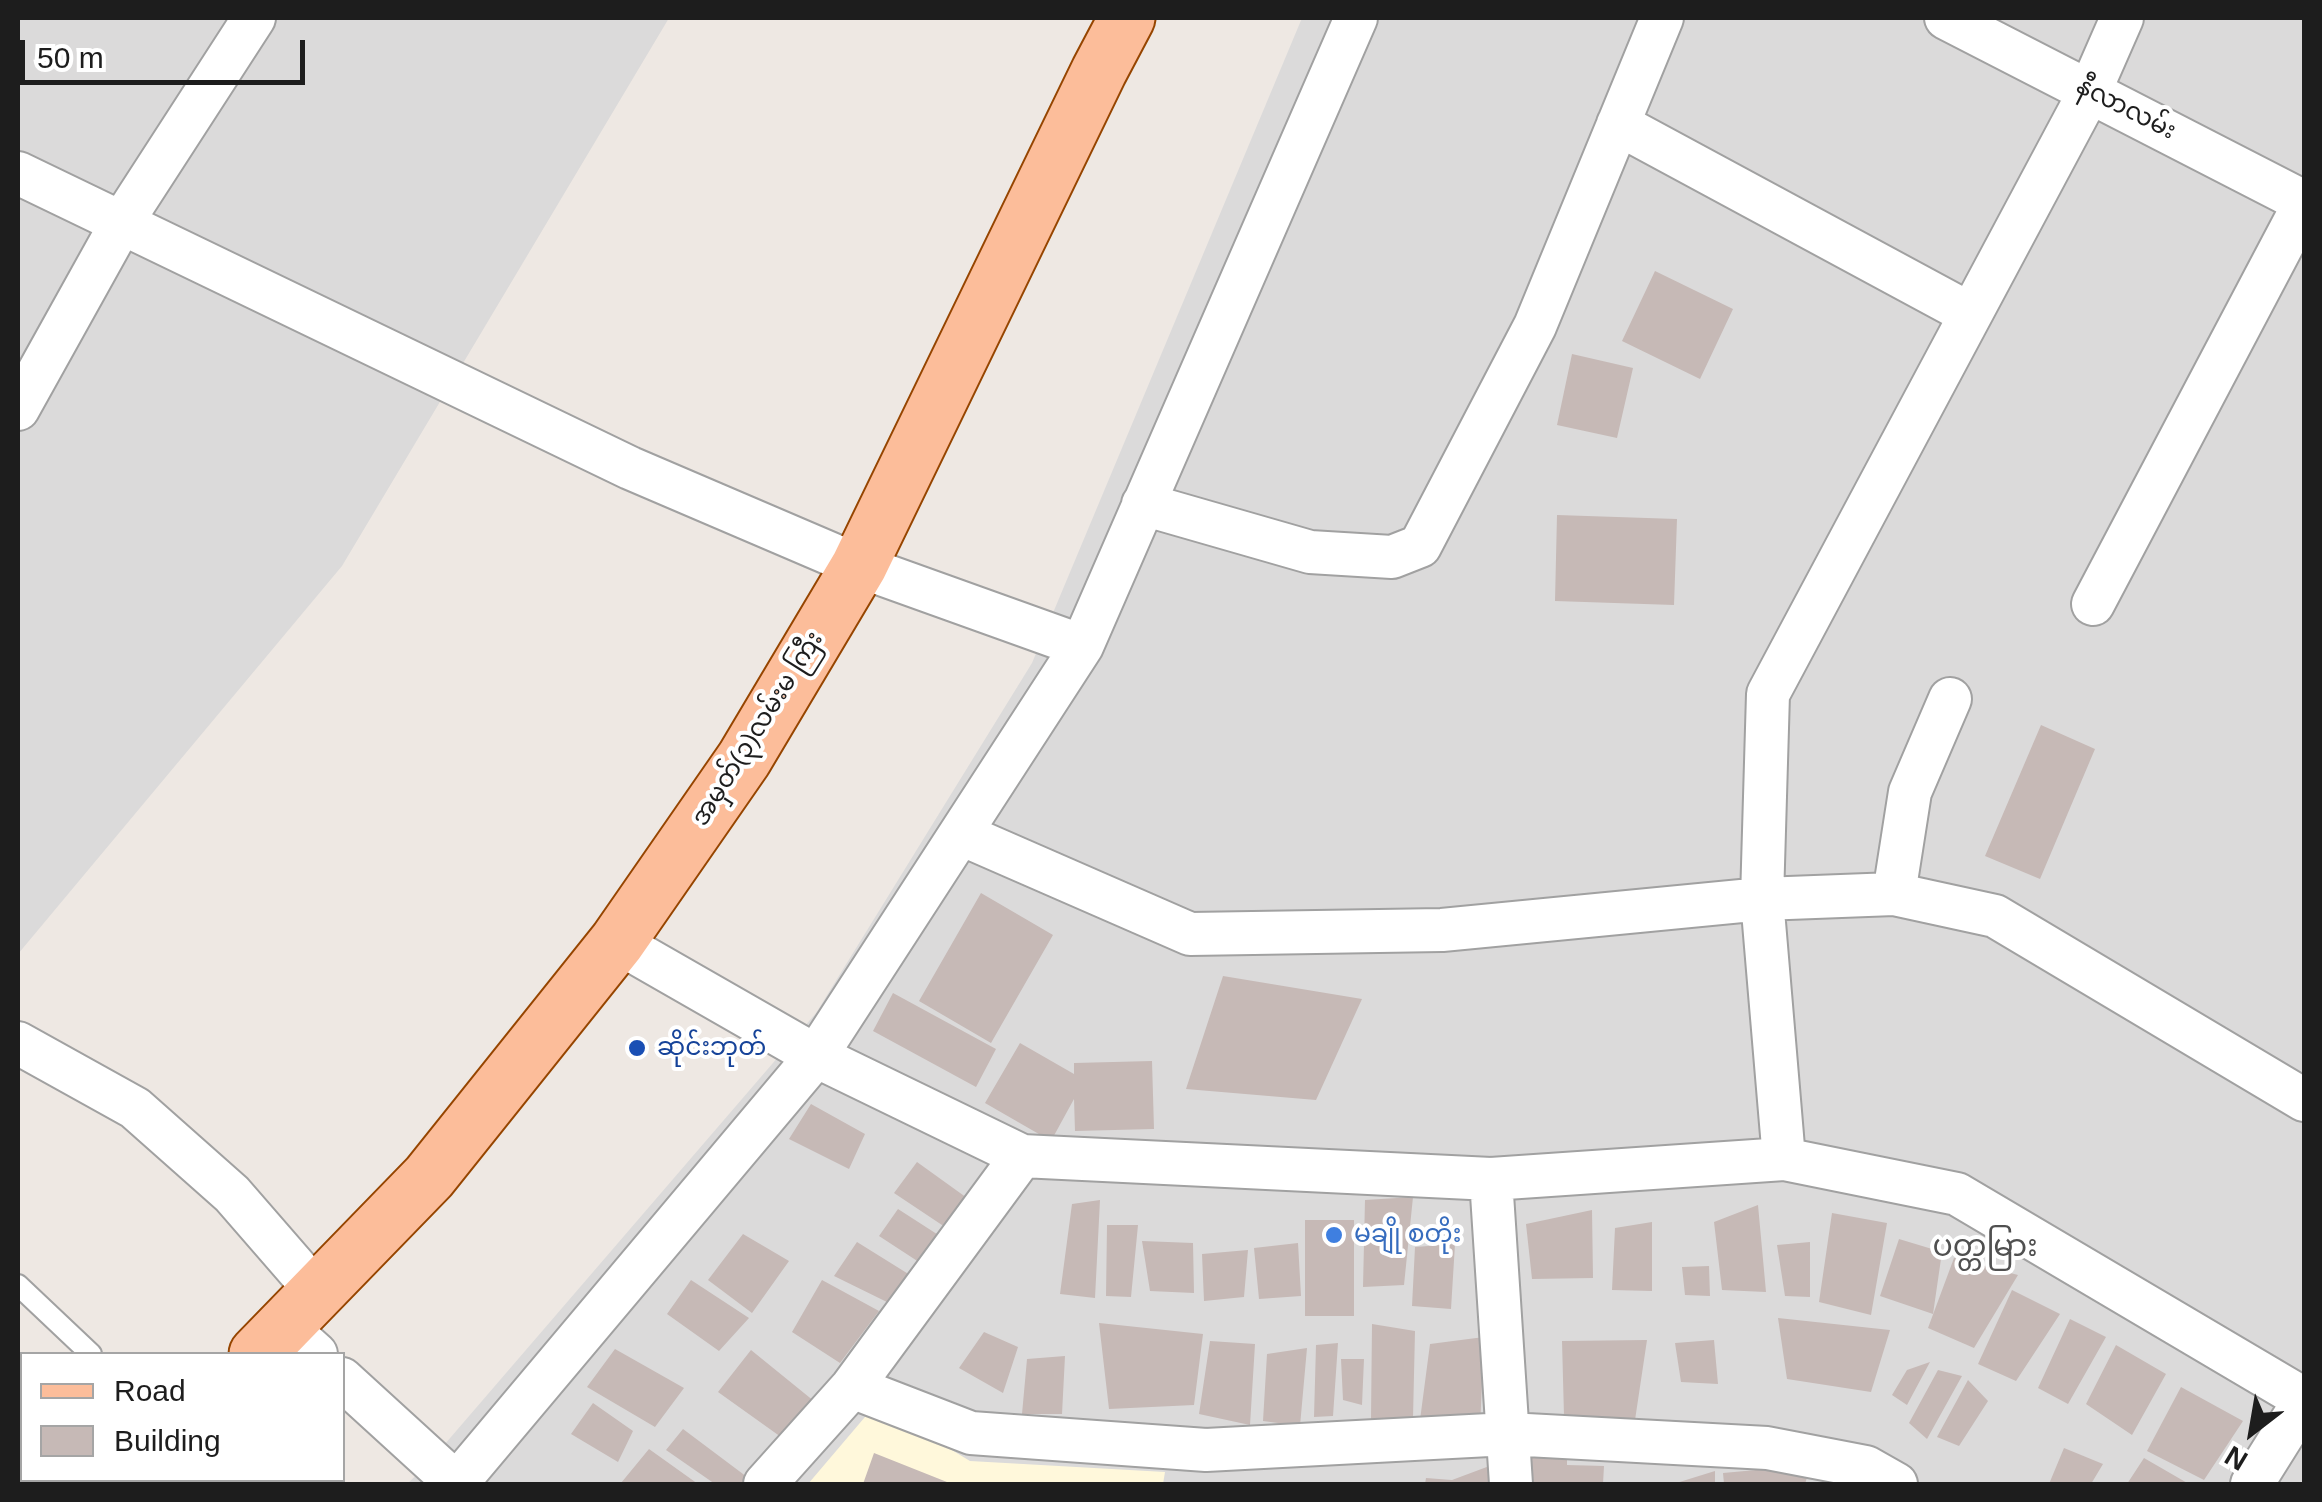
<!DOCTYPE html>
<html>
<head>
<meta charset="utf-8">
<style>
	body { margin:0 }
	#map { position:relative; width:2322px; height:1502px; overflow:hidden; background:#eee8e3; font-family:Arial,sans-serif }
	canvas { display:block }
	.frame { position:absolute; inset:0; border:20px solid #1d1d1d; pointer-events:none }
	.legend { position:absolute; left:20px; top:1352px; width:325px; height:130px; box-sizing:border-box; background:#fff; border:2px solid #a5a5a5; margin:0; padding:12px 18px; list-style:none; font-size:30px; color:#1d1d1d }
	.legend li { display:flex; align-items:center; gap:20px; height:50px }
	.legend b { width:50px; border:2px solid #a5a5a5 }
	.north { position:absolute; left:2202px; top:1382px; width:100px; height:100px; -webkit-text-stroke:8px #fff; paint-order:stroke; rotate:211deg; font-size:28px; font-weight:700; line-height:40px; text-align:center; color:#1d1d1d }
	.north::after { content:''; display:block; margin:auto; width:35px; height:45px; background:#1d1d1d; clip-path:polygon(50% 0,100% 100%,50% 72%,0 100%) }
	.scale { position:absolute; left:20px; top:40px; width:285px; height:45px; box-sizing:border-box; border:5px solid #1d1d1d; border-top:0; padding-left:12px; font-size:30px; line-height:35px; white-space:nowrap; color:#1d1d1d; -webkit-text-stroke:8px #fff; paint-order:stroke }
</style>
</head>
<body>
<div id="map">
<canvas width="2322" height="1502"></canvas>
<div class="frame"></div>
<ul class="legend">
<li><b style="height:12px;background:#fcbd9a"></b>Road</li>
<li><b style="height:28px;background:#c6b9b6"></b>Building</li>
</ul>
<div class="north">N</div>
<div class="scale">50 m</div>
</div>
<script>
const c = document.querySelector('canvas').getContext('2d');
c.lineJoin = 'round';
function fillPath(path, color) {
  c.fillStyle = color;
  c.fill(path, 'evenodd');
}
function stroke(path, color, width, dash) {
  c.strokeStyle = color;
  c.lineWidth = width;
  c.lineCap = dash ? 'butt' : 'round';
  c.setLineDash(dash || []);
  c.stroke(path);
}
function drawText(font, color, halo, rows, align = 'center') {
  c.font = font + ' Arial,"Noto Sans Myanmar",sans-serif';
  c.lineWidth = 8;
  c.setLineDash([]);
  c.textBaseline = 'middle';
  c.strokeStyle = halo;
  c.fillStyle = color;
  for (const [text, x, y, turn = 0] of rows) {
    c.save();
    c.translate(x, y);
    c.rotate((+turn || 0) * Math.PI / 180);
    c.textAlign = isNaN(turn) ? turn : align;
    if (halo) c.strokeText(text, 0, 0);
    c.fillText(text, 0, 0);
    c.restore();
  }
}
fillPath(new Path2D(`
	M 18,18 L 669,18 L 342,566 L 18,954 Z
	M 1302,18 L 2304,18 L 2304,1484 L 407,1484 L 426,1466 L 816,1013 L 1032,663 Z`), '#dbdada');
fillPath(new Path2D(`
	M 876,1404 L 970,1461 L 1165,1472 L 1163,1484 L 808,1484 Z`), '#fff8db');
fillPath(new Path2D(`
	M 1655,271 L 1733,309 L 1700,379 L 1622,341 Z
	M 1572,354 L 1633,368 L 1617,438 L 1557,425 Z
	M 1557,515 L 1677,519 L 1674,605 L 1555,601 Z
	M 2041,725 L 2095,749 L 2040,879 L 1985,856 Z
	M 981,893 L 1053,935 L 991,1043 L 919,1001 Z
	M 1223,976 L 1362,999 L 1316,1100 L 1186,1089 Z
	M 893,993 L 996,1049 L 976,1087 L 873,1031 Z
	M 1020,1043 L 1074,1074 L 1074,1063 L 1152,1061 L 1154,1129 L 1075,1131 L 1074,1099 L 1051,1141 L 985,1103 Z
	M 811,1104 L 865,1134 L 849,1169 L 789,1139 Z
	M 917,1162 L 974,1203 L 963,1239 L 894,1193 Z
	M 1413,1197 L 1404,1285 L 1363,1287 L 1365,1200 Z
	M 1100,1200 L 1095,1298 L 1060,1294 L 1072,1204 Z
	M 1758,1205 L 1766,1292 L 1722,1290 L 1714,1222 Z
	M 898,1209 L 943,1238 L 925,1266 L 879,1236 Z
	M 1592,1210 L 1593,1278 L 1532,1279 L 1526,1224 Z
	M 1832,1213 L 1887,1223 L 1871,1315 L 1819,1302 Z
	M 1305,1220 L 1354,1220 L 1354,1316 L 1305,1316 Z
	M 1652,1222 L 1652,1291 L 1612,1290 L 1615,1228 Z
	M 1107,1225 L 1138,1225 L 1131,1297 L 1106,1296 Z
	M 743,1234 L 789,1261 L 752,1313 L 708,1280 Z
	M 1899,1239 L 1942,1252 L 1933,1314 L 1880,1296 Z
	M 1142,1241 L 1193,1243 L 1194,1293 L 1150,1291 Z
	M 857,1242 L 910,1275 L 891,1304 L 834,1276 Z
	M 1810,1242 L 1810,1297 L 1785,1296 L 1777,1245 Z
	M 1298,1243 L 1301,1296 L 1259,1299 L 1254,1248 Z
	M 1455,1244 L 1451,1309 L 1412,1306 L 1415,1247 Z
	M 1248,1250 L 1244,1297 L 1204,1301 L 1202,1254 Z
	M 1954,1258 L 2018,1275 L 1974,1348 L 1928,1328 Z
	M 1709,1266 L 1710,1296 L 1685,1295 L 1682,1267 Z
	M 691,1280 L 749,1318 L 719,1351 L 667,1314 Z
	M 822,1280 L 879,1311 L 840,1363 L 792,1332 Z
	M 2012,1290 L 2060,1314 L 2016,1381 L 1978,1364 Z
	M 1778,1318 L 1890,1330 L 1871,1392 L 1787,1379 Z
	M 2070,1319 L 2106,1337 L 2068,1404 L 2038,1388 Z
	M 1099,1323 L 1203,1334 L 1194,1405 L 1109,1409 Z
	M 1372,1324 L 1415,1331 L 1413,1418 L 1371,1419 Z
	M 984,1332 L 1018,1347 L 1003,1393 L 959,1368 Z
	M 1484,1337 L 1480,1428 L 1420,1420 L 1430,1344 Z
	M 1647,1340 L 1635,1420 L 1564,1416 L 1562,1341 Z
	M 1714,1340 L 1718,1384 L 1681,1382 L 1675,1343 Z
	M 1210,1341 L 1255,1344 L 1250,1425 L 1199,1414 Z
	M 1338,1343 L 1333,1416 L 1314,1417 L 1316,1345 Z
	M 2116,1345 L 2166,1374 L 2132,1435 L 2086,1404 Z
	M 1307,1348 L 1300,1426 L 1263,1421 L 1267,1354 Z
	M 615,1349 L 684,1388 L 655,1427 L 587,1387 Z
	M 751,1350 L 820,1406 L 788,1442 L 718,1392 Z
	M 1065,1356 L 1062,1414 L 1022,1414 L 1027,1359 Z
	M 1341,1359 L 1364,1359 L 1362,1405 L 1343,1400 Z
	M 1930,1362 L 1907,1405 L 1892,1395 L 1907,1370 Z
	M 1938,1370 L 1962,1376 L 1927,1439 L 1909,1423 Z
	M 1968,1380 L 1988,1401 L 1959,1446 L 1937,1437 Z
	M 2181,1387 L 2243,1421 L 2204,1480 L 2147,1451 Z
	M 593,1403 L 633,1431 L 618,1462 L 571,1434 Z
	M 683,1429 L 751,1480 L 748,1484 L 715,1484 L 666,1450 Z
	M 1567,1437 L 1567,1465 L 1604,1466 L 1603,1484 L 1425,1484 L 1426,1478 L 1452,1480 Z
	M 2064,1448 L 2103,1464 L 2091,1484 L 2049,1484 Z
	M 649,1449 L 698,1484 L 623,1484 L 621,1483 Z
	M 874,1453 L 952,1484 L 863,1484 Z
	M 2144,1458 L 2189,1484 L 2127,1484 Z
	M 1811,1465 L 1805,1484 L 1724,1484 L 1723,1473 Z
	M 1715,1471 L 1715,1484 L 1673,1484 Z`), '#c6b9b6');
const lane = new Path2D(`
	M 18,1285 L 91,1354`);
const street = new Path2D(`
	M 1946,18 L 2304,202
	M 1618,124 L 1970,314
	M 18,173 L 630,468 L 859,566 L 1082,646
	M 18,409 L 122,222 L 254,18
	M 1143,504 L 1310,552 L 1392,557 L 1420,546 L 1535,326 L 1662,18
	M 2093,604 L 2304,204
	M 961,834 L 1190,934 L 1442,930 L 1762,899 L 1894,894 L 1995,916 L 2304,1100
	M 1894,894 L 1910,792 L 1950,699
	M 617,942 L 816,1056 L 1022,1156 L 1491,1179 L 1784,1159 L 1957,1194 L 2304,1399
	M 18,1043 L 135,1108 L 232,1194 L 318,1293
	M 1784,1159 L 1762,899 L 1768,694 L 2090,91 L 2122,18
	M 1491,1179 L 1511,1484
	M 285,1326 L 316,1354
	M 342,1379 L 457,1484
	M 852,1387 L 971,1433 L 1206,1450 L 1508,1434 L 1767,1448 L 1866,1467 L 1896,1484
	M 456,1484 L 816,1056 L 1082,646 L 1356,18
	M 765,1484 L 852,1387 L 1022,1156
	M 2252,1484 L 2304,1401`);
const primary = new Path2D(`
	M 257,1354 L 429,1177 L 617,942 L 744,759 L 859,566 L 1099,71 L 1127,18
	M 130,1484 L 135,1480`);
stroke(lane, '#a1a1a1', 24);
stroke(street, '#a1a1a1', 46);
stroke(primary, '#964500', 59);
stroke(lane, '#fff', 20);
stroke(street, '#fff', 42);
stroke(primary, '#fcbd9a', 55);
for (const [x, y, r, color] of [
	[637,1048,10,"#1a4fb4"],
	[1334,1235,10,"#3f7fe0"]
]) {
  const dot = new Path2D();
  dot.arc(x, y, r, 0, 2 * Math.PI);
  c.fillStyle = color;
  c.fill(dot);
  stroke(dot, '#fff', 4);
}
drawText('25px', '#1d1d1d', '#fff', [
	["နီလာလမ်း",2126,109,27],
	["အမှတ်(၃)လမ်းမ ကြီး",758,729,-58]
]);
drawText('25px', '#164399', '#fff', [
	["ဆိုင်းဘုတ်",657,1048]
], 'left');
drawText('25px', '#366cbe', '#fff', [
	["မချို စတိုး",1354,1235]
], 'left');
drawText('30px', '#505050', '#fff', [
	["ပတ္တမြား",1985,1248]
]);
</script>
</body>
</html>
